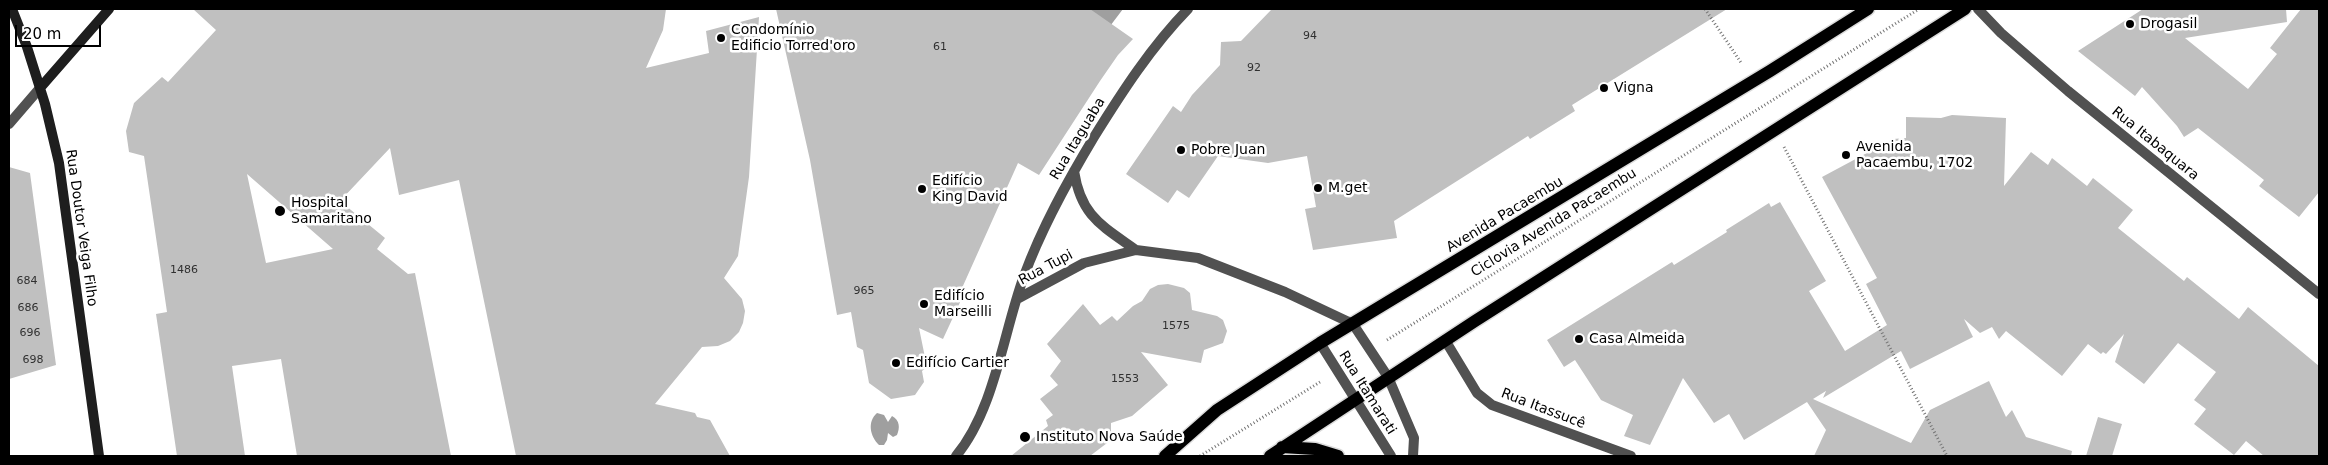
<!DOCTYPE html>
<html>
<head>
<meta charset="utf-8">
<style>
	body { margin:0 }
	#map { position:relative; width:2328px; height:465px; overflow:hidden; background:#fff; font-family:"DejaVu Sans",sans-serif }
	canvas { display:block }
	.frame { position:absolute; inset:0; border:10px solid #000; pointer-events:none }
	.scale { position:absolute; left:15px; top:25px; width:86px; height:22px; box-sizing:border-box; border:2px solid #000; border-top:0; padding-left:6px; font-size:15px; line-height:18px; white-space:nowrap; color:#000; -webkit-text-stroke:4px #fff; paint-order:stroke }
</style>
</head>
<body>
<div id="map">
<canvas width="2328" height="465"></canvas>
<div class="frame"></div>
<div class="scale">20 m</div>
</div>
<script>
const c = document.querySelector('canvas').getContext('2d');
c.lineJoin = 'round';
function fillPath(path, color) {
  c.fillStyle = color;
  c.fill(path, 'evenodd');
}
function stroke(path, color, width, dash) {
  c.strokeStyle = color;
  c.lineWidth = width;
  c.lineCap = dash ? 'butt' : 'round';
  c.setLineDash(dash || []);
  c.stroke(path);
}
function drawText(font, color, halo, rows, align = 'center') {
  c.font = font + ' "DejaVu Sans",sans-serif';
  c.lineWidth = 5;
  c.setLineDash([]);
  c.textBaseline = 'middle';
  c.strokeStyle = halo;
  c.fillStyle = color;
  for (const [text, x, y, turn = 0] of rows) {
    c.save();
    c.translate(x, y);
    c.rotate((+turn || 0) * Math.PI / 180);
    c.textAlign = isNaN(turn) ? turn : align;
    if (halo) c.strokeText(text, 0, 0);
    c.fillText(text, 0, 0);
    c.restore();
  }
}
fillPath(new Path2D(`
	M 1090,9 L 1123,9 L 1079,67 L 1058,51 Z
	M 877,413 L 884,415 L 888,422 L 892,416 C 900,420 900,428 897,435 L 893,437 L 888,433 L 887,440 L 884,445 L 879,445 C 870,436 867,422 877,413 Z`), '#9f9f9f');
fillPath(new Path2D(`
	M 193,9 L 666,9 L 663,30 L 646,68 L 709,53 L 706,31 L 759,17 L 749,177 L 738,256 L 724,278 L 742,299 L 745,311 L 743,323 L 739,332 L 730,341 L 718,346 L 702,347 L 655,404 L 695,413 L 697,417 L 710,420 L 730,456 L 516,456 L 459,180 L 399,195 L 390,148 L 340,201 L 385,238 L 377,249 L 408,274 L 415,273 L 451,456 L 297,456 L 281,359 L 232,366 L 245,456 L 177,456 L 156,314 L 167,312 L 144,156 L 129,152 L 126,131 L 134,103 L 162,77 L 168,82 L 216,30 ZM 247,174 L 333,249 L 266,263 Z
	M 776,9 L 1090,9 L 1133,39 L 1118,55 L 1100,81 L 1039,175 L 1018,163 L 958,297 L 962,298 L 943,339 L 919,328 L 927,367 L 922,371 L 924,382 L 915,395 L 891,399 L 869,383 L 863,350 L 857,347 L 851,312 L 837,315 L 810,160 Z
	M 1272,9 L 1727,9 L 1572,105 L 1575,111 L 1530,139 L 1528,136 L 1394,221 L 1397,238 L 1313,250 L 1305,209 L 1316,207 L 1307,156 L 1268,163 L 1218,156 L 1189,198 L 1177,190 L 1168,203 L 1126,174 L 1173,106 L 1181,112 L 1192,95 L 1220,65 L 1221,42 L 1241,41 Z
	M 2143,9 L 2286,9 L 2287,22 L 2185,38 L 2248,89 L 2277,54 L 2270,48 L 2301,9 L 2319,9 L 2319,192 L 2299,217 L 2259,186 L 2264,180 L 2198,128 L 2184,137 L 2177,126 L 2142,87 L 2135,96 L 2078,51 Z
	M 1952,115 L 2006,118 L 2004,186 L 2031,152 L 2048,165 L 2052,158 L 2087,186 L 2093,178 L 2133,210 L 2118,228 L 2184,281 L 2187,277 L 2239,319 L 2248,307 L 2319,366 L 2319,456 L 2264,456 L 2246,441 L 2234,455 L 2194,424 L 2206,409 L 2194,400 L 2216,372 L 2178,343 L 2144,384 L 2115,362 L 2124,334 L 2106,354 L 2103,352 L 2101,354 L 2088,344 L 2062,376 L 2006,331 L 1999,339 L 1992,327 L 1980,333 L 1964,319 L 1973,337 L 1910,369 L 1901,351 L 1823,398 L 1826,391 L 1813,399 L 1911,443 L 1930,410 L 1989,381 L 2006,417 L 2012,410 L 2026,437 L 2072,451 L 2071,456 L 1814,456 L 1826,430 L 1807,402 L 1744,440 L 1729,414 L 1714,423 L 1683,378 L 1650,445 L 1624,436 L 1633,415 L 1601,400 L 1575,360 L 1564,367 L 1547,340 L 1672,262 L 1674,265 L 1727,232 L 1726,230 L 1769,203 L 1771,207 L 1780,202 L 1826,281 L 1809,291 L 1845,351 L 1887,325 L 1866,284 L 1877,278 L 1822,177 L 1893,139 L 1906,138 L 1906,117 L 1941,118 Z
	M 9,167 L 30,173 L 56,365 L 9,379 Z
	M 1168,284 L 1184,288 L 1190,293 L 1192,310 L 1217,316 L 1223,320 L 1227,331 L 1223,343 L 1204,350 L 1201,363 L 1141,352 L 1168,385 L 1132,416 L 1111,423 L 1111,440 L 1090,456 L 1011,456 L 1048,426 L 1046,420 L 1053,415 L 1040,399 L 1058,385 L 1050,376 L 1061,361 L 1047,344 L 1083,304 L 1100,325 L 1112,316 L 1117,321 L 1133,306 L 1142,301 L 1150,289 L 1158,285 Z
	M 2098,417 L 2122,424 L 2112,456 L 2086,456 Z`), '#c0c0c0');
const primary = new Path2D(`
	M 1282,447 L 1315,449 L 1338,456
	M 1165,456 L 1217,410 L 1320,343 L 1770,71 L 1868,9
	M 1270,456 L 1475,321 L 1965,9`);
stroke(primary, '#dbdbdb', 15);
stroke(new Path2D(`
	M 1705,9 L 1742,64
	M 1784,147 L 1947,456
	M 1387,340 L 1919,9
	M 1200,456 L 1320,382`), '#737373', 3, [1, 2.5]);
stroke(new Path2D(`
	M 1978,9 L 2001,33 L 2068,91 L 2319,294
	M 9,124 L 40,88
	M 1074,171 C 1081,216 1101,225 1136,250
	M 1017,299 L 1084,263 L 1136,250 L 1198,258 L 1285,292 L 1353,324 L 1388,377 L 1414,438 L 1413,456
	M 1445,340 L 1477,393 L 1492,405 L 1631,456
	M 1320,343 L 1391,456
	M 956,456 C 995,409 1003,333 1024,276 C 1042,227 1067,182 1094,137 C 1122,92 1151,47 1188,9`), '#515151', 10);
stroke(new Path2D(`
	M 12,9 L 27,47 L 45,104 L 59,163 L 99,456
	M 40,88 L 109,9`), '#1e1e1e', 10);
stroke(primary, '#000', 12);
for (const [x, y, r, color] of [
	[2130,24,5,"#000"],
	[721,38,5,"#000"],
	[1604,88,5,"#000"],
	[1181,150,5,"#000"],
	[1846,155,5,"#000"],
	[1318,188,5,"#000"],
	[922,189,5,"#000"],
	[280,211,6,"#000"],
	[924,304,5,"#000"],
	[1579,339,5,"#000"],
	[896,363,5,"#000"],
	[1025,437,6,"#000"]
]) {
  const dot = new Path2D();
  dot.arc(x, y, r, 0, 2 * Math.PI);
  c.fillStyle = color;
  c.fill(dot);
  stroke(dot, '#fff', 2);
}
drawText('11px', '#303030', null, [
	["94",1310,36],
	["61",940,47],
	["92",1254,68],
	["1486",184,270],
	["684",27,281],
	["965",864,291],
	["686",28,308],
	["1575",1176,326],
	["696",30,333],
	["698",33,360],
	["1553",1125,379]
]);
drawText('14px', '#000', '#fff', [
	["Drogasil",2140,24],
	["Condomínio",731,30],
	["Edificio Torred'oro",731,46],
	["Vigna",1614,88],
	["Avenida",1856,147],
	["Pacaembu, 1702",1856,163],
	["Pobre Juan",1191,150],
	["Edifício",932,181],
	["King David",932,197],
	["M.get",1328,188],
	["Hospital",291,203],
	["Samaritano",291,219],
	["Edifício",934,296],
	["Marseilli",934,312],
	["Casa Almeida",1589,339],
	["Edifício Cartier",906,363],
	["Instituto Nova Saúde",1036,437]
], 'left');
drawText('14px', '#000', '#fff', [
	["Rua Itaguaba",1078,139,-59],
	["Rua Itabaquara",2155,144,39],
	["Avenida Pacaembu",1505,215,-31],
	["Ciclovia Avenida Pacaembu",1554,223,-32],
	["Rua Doutor Veiga Filho",81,228,82],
	["Rua Tupi",1046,268,-28],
	["Rua Itamarati",1367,393,58],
	["Rua Itassucê",1543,409,21]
]);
</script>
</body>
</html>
